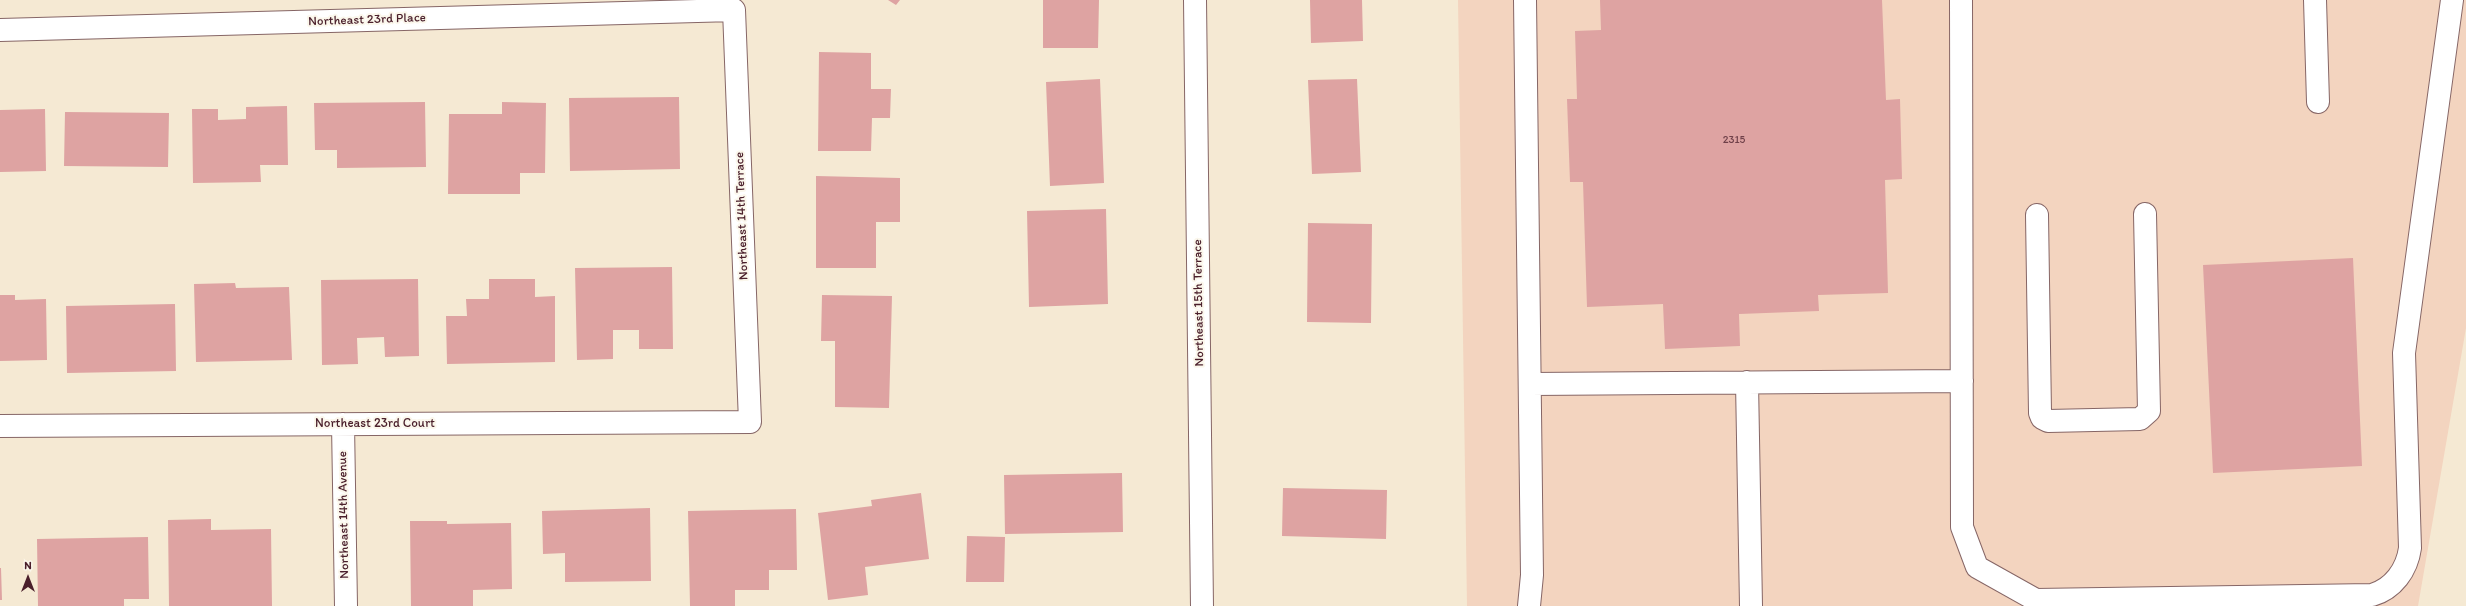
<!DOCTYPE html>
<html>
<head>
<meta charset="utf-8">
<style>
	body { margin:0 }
	#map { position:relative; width:2466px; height:606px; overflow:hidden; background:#f5e9d3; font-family:Itim,sans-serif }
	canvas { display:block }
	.north { position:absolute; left:8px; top:558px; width:40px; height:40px; -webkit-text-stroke:3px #fbf7ec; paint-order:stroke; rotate:0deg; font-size:11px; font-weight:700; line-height:16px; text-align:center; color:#4a1f2b }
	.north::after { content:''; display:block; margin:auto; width:14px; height:18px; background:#4a1f2b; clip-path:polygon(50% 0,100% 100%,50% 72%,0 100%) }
</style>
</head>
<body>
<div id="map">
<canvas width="2466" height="606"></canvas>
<div class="north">N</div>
</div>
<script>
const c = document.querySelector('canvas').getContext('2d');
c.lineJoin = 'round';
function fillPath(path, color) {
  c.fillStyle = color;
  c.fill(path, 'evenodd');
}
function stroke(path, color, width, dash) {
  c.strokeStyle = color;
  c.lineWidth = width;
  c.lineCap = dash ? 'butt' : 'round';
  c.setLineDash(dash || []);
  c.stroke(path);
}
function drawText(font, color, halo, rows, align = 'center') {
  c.font = font + ' Itim,sans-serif';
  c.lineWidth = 4;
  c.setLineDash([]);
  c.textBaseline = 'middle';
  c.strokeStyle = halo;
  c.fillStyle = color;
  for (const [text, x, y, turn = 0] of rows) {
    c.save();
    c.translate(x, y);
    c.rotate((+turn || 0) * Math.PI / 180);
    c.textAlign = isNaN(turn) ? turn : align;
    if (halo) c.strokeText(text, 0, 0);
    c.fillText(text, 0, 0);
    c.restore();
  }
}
fillPath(new Path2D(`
	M 1458,0 L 2466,0 L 2466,328 L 2418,606 L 1467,606 Z`), '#f3d4bf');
fillPath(new Path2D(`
	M 888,0 L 900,0 L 896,5 Z
	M 1043,0 L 1099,0 L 1098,48 L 1043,48 Z
	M 1310,0 L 1362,0 L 1363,41 L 1311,43 Z
	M 1600,0 L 1882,0 L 1886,100 L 1900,99 L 1902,179 L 1885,180 L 1888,293 L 1818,295 L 1819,311 L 1739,314 L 1740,346 L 1665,349 L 1663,304 L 1587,307 L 1583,182 L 1570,182 L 1567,99 L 1577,99 L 1575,31 L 1601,30 Z
	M 819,52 L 871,53 L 871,89 L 891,89 L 890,118 L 872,118 L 871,151 L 818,151 Z
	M 1100,79 L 1104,183 L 1050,186 L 1046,82 Z
	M 1357,79 L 1361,172 L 1312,174 L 1308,80 Z
	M 679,97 L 680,169 L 570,171 L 569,98 Z
	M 425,102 L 426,167 L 337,168 L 337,150 L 315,150 L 314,103 Z
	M 502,102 L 546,103 L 545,173 L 520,173 L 520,194 L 448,194 L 449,114 L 502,114 Z
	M 287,106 L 288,165 L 260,165 L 261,182 L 193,183 L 192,109 L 218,109 L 218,120 L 246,119 L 246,107 Z
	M 45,109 L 46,171 L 0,172 L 0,110 Z
	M 65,112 L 169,113 L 168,167 L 64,166 Z
	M 816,176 L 900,178 L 900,222 L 876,222 L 876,268 L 816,268 Z
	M 1106,209 L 1108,304 L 1029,307 L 1027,211 Z
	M 1308,223 L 1372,224 L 1371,323 L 1307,322 Z
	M 2353,258 L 2362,466 L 2213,473 L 2203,265 Z
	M 672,267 L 673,349 L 639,349 L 639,330 L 613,330 L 613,359 L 577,360 L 575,268 Z
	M 418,279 L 419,356 L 385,357 L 384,337 L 357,338 L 358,364 L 322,365 L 321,280 Z
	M 489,279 L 535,279 L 535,297 L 555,296 L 555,362 L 447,364 L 446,316 L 467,316 L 466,299 L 489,299 Z
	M 235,283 L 236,288 L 289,287 L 292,360 L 196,362 L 194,284 Z
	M 0,295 L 15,295 L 15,300 L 46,299 L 47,360 L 0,361 Z
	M 822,295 L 892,296 L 889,408 L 835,407 L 835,341 L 821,341 Z
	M 175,304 L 176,371 L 67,373 L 66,306 Z
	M 1122,473 L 1123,532 L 1005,534 L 1004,475 Z
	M 1283,488 L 1387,490 L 1386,539 L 1282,536 Z
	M 921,493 L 929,559 L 865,567 L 868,595 L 828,600 L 818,513 L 872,506 L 871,500 Z
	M 650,508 L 651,581 L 565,582 L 565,553 L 543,554 L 542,511 Z
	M 796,509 L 797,570 L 769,570 L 769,590 L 735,590 L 735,606 L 690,606 L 688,511 Z
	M 211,519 L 211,530 L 271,529 L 272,606 L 169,606 L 168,520 Z
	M 410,521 L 447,521 L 447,524 L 511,523 L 512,589 L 473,590 L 473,606 L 411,606 Z
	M 967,536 L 1005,537 L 1004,582 L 966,582 Z
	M 148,537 L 149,599 L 124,599 L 124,606 L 38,606 L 37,539 Z
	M 0,568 L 1,568 L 2,600 L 0,600 Z`), '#dea3a2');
const minor = new Path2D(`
	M 1195,0 L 1202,606
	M 1525,0 L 1532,575 L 1529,606
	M 1961,0 L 1962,527 L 1977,567 L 2036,600 L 2040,606
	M 2315,0 L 2318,102
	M 0,30 L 734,10 L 750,422 L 0,426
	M 2037,215 L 2040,413 L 2042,418 L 2048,421 L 2140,419 L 2149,411 L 2145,214
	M 1747,382 L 1751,606
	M 1530,384 L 1962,381
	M 343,424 L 346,606
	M 2036,600 L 2372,595 C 2393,589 2407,570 2410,548 L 2404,353 L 2452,0`);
stroke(minor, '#866666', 24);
stroke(minor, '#fff', 22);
drawText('11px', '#6f4049', null, [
	["2315",1734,140]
]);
drawText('13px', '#4a1f2b', '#fbf7ec', [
	["Northeast 23rd Place",367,20,-2],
	["Northeast 14th Terrace",742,216,-92],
	["Northeast 15th Terrace",1199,303,-91],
	["Northeast 23rd Court",375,424],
	["Northeast 14th Avenue",344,515,-91]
]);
</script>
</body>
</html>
